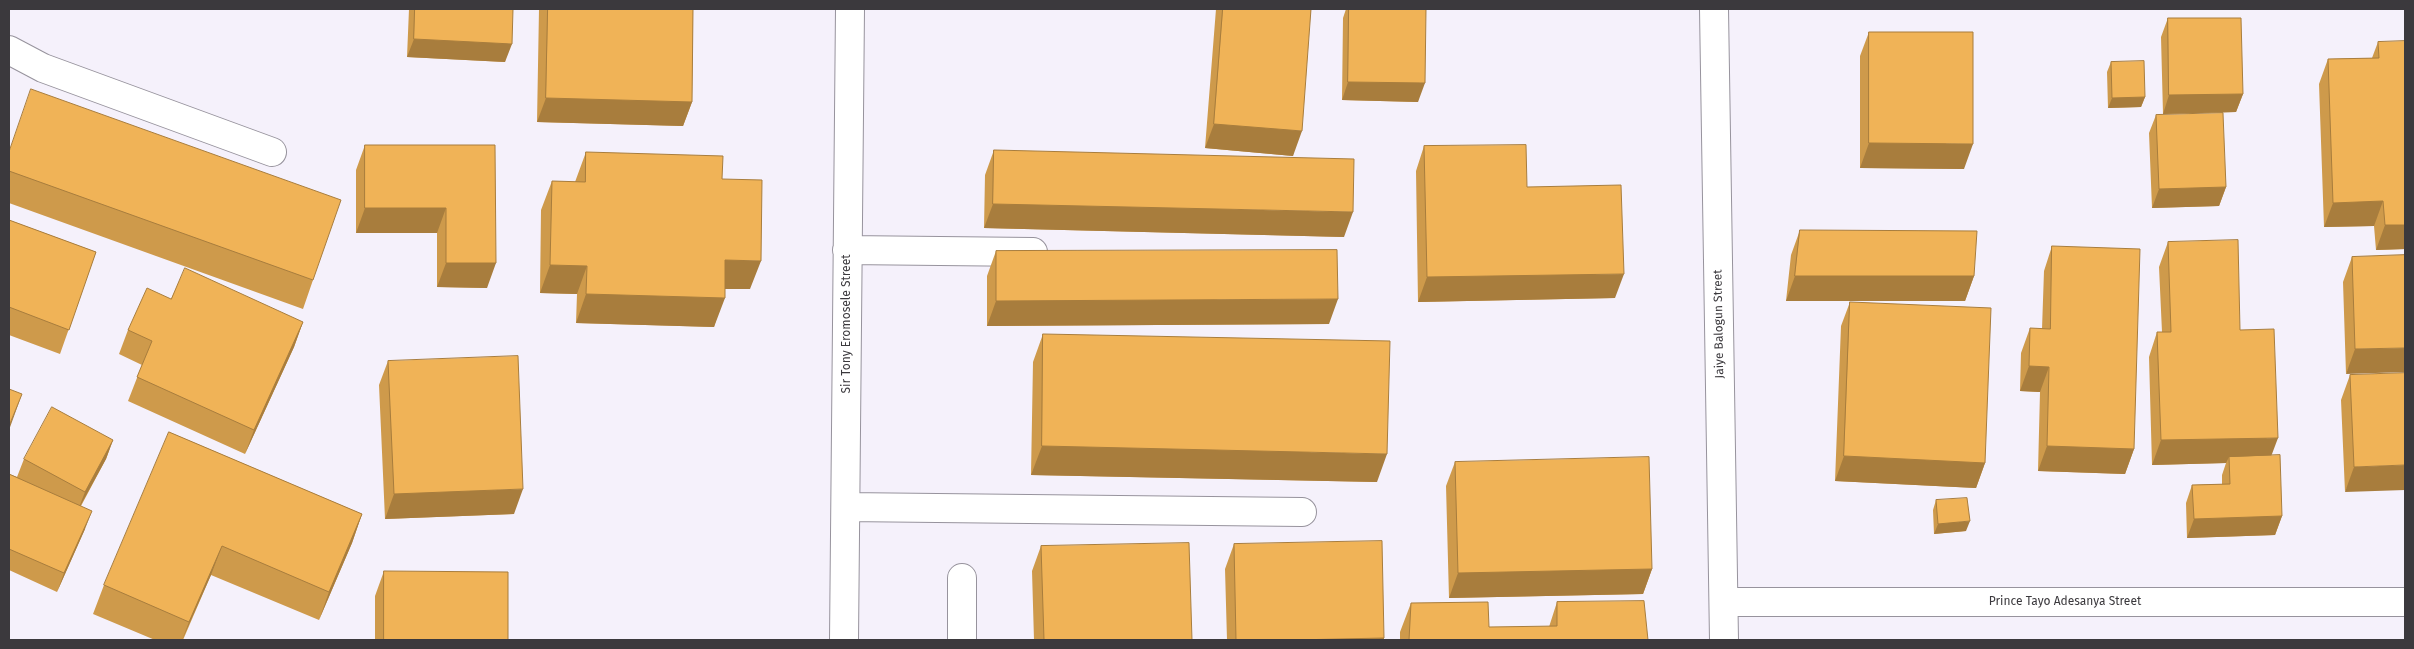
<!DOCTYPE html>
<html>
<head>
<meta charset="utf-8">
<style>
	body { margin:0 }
	#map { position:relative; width:2414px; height:649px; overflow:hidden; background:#f5f1fb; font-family:"Fira Sans",sans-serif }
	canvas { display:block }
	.frame { position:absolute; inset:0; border:10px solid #3b393d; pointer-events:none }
</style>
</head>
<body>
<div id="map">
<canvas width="2414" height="649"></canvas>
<div class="frame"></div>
</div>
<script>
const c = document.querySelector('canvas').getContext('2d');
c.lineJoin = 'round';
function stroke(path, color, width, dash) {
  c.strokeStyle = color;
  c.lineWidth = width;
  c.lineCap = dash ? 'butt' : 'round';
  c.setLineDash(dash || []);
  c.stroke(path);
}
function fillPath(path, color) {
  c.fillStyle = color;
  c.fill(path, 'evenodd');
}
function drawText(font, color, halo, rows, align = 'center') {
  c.font = font + ' "Fira Sans",sans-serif';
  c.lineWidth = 4.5;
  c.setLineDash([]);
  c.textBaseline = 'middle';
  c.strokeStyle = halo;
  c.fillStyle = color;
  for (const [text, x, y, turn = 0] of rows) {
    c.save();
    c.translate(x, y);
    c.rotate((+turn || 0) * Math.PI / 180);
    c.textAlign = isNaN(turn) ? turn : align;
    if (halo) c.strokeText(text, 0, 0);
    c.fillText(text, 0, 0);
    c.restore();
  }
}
const minor = new Path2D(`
	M 1714,9 L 1724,640
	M 9,50 L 43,68 L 272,152
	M 847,250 L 1033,252
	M 846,507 L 1302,512
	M 962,578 L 962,640
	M 1724,602 L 2405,602
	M 844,640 L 850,9`);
stroke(minor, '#97939d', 30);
stroke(minor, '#fff', 28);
fillPath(new Path2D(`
	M 409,9 L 513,9 L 505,62 L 407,57 Z
	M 539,9 L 693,9 L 692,102 L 683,126 L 537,122 Z
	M 1216,9 L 1311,9 L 1293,156 L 1205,148 Z
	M 1346,9 L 1426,9 L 1418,102 L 1342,100 L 1343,18 Z
	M 2168,18 L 2243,94 L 2236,112 L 2163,114 L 2161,37 Z
	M 1869,32 L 1964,169 L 1860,168 L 1860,56 Z
	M 2378,42 L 2405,249 L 2376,250 L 2374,226 L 2324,227 L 2319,84 L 2328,59 L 2372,58 Z
	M 2111,62 L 2145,97 L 2141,107 L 2108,108 L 2107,72 Z
	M 2156,115 L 2226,187 L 2219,206 L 2152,208 L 2149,133 Z
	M 365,145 L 495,145 L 487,288 L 437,287 L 437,233 L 356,233 L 356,170 Z
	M 1424,146 L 1527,187 L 1615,298 L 1418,302 L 1416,171 Z
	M 994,150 L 1344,237 L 984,228 L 985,175 Z
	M 9,151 L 313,280 L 303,309 L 9,203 Z
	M 586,152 L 722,179 L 750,289 L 725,289 L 714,327 L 576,323 L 577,294 L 540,293 L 541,210 L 552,181 L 575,182 Z
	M 9,220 L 96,252 L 60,354 L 9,335 Z
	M 1800,230 L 1974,276 L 1965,301 L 1786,301 L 1791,255 Z
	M 2168,242 L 2240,330 L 2271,456 L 2282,516 L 2275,535 L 2187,538 L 2186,503 L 2192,485 L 2222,484 L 2222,475 L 2226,463 L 2152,465 L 2149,357 L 2157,332 L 2162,332 L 2159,267 Z
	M 2052,246 L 2134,449 L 2125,474 L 2038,471 L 2040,392 L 2020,391 L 2021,353 L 2030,328 L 2042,329 L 2044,271 Z
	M 996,251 L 1329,324 L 987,326 L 987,276 Z
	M 2405,255 L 2346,374 L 2343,282 L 2352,257 Z
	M 171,299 L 303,322 L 294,347 L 245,454 L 128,401 L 142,365 L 119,354 L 128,330 Z
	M 1850,302 L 1985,463 L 1976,488 L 1835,481 L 1841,326 Z
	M 1043,334 L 1377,482 L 1031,475 L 1033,362 Z
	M 388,361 L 514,514 L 385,519 L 379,385 Z
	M 2405,373 L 2345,492 L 2341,400 L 2350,375 Z
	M 169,432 L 362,514 L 352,543 L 319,620 L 211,575 L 183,640 L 155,640 L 93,614 L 104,585 Z
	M 113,440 L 106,459 L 81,506 L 85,529 L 57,592 L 9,570 L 9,474 L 17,477 L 24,459 Z
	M 1455,462 L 1652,569 L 1643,594 L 1449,598 L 1446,486 Z
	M 1936,500 L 1966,531 L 1934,534 L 1933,510 Z
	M 1234,544 L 1384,638 L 1384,640 L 1227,640 L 1225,569 Z
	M 1041,546 L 1192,640 L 1034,640 L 1032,571 Z
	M 384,571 L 508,640 L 375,640 L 375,596 Z
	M 1557,602 L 1648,640 L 1400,640 L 1400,632 L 1411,603 L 1489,627 L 1549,627 Z`), '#ce9a4b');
fillPath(new Path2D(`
	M 414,39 L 512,44 L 505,62 L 407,57 Z
	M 1348,82 L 1425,83 L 1418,102 L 1342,100 Z
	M 2243,94 L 2236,112 L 2163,114 L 2169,95 Z
	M 2145,97 L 2141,107 L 2108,108 L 2112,98 Z
	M 546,98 L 692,102 L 683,126 L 537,122 Z
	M 1214,124 L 1302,131 L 1293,156 L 1205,148 Z
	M 1869,143 L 1973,144 L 1964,169 L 1860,168 Z
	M 2226,187 L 2219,206 L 2152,208 L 2159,189 Z
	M 2383,201 L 2374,226 L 2324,227 L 2333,203 Z
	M 993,204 L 1353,212 L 1344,237 L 984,228 Z
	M 365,208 L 446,208 L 437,233 L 356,233 Z
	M 2385,225 L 2405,225 L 2405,249 L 2376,250 Z
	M 725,260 L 761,261 L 750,289 L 715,289 Z
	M 446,263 L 496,263 L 487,288 L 437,287 Z
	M 550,265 L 587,266 L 577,294 L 540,293 Z
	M 1624,274 L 1615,298 L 1418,302 L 1427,277 Z
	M 1795,276 L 1974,276 L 1965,301 L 1786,301 Z
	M 586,294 L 725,298 L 714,327 L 576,323 Z
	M 1338,299 L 1329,324 L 987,326 L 996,301 Z
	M 303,322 L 294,347 L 245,454 L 254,430 Z
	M 2405,348 L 2405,372 L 2346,374 L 2355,349 Z
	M 2029,366 L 2049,367 L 2040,392 L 2020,391 Z
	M 22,394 L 13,419 L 9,430 L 9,426 Z
	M 2278,438 L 2269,462 L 2229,457 L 2226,463 L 2152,465 L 2161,440 Z
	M 113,440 L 106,459 L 78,510 L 85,492 Z
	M 1042,446 L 1387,454 L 1377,482 L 1031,475 Z
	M 2047,446 L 2134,449 L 2125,474 L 2038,471 Z
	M 1844,456 L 1985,463 L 1976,488 L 1835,481 Z
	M 2405,465 L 2405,490 L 2345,492 L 2354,467 Z
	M 523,489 L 514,514 L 385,519 L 394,494 Z
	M 92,511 L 85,529 L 57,592 L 64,573 Z
	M 362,514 L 352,543 L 319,620 L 329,592 Z
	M 2282,516 L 2275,535 L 2187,538 L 2194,519 Z
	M 1970,521 L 1966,531 L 1934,534 L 1938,524 Z
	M 222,546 L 211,575 L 182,640 L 189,622 Z
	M 1652,569 L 1643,594 L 1449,598 L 1458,573 Z
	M 1384,638 L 1384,640 L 1294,640 Z`), '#a87d3d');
const building = new Path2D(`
	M 415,9 L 513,9 L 512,44 L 414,39 Z
	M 548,9 L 693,9 L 692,102 L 546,98 Z
	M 1223,9 L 1311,9 L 1302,131 L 1214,124 Z
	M 1349,9 L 1426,9 L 1425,83 L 1348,82 Z
	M 2168,18 L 2241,18 L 2243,94 L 2169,95 Z
	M 1869,32 L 1973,32 L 1973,144 L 1869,143 Z
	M 2405,41 L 2405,225 L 2385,225 L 2383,201 L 2333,203 L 2328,59 L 2379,58 L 2378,42 Z
	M 2144,61 L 2145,97 L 2112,98 L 2111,62 Z
	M 31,89 L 341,200 L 313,280 L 9,171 L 9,152 Z
	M 2223,113 L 2226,187 L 2159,189 L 2156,115 Z
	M 365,145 L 495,145 L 496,263 L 446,263 L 446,208 L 365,208 Z
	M 1526,145 L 1527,187 L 1621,185 L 1624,274 L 1427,277 L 1424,146 Z
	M 994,150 L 1354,159 L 1353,212 L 993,204 Z
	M 586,152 L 723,156 L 722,179 L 762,180 L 761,261 L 725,260 L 725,298 L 586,294 L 587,266 L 550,265 L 552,181 L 585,182 Z
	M 9,220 L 96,252 L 69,330 L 9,307 Z
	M 1800,230 L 1977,231 L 1974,276 L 1795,276 Z
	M 2238,240 L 2240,330 L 2274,329 L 2278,438 L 2161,440 L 2157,332 L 2171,332 L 2168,242 Z
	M 2052,246 L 2140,249 L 2134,449 L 2047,446 L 2049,367 L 2029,366 L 2030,328 L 2050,329 Z
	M 1337,250 L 1338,299 L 996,301 L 996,251 Z
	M 2405,255 L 2405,348 L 2355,349 L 2352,257 Z
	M 185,268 L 303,322 L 254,430 L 137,377 L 152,341 L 128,330 L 147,288 L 171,299 Z
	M 1850,302 L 1991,308 L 1985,463 L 1844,456 Z
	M 1043,334 L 1390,341 L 1387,454 L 1042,446 Z
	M 518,356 L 523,489 L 394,494 L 388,361 Z
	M 2405,373 L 2405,465 L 2354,467 L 2350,375 Z
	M 9,389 L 22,394 L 9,426 Z
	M 52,407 L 113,440 L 85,492 L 24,459 Z
	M 169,432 L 362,514 L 329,592 L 222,546 L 189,622 L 104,585 Z
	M 2280,455 L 2282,516 L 2194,519 L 2192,485 L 2230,484 L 2229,457 Z
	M 1649,457 L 1652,569 L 1458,573 L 1455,462 Z
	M 9,474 L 92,511 L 64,573 L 9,549 Z
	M 1967,498 L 1970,521 L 1938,524 L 1936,500 Z
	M 1382,541 L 1384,638 L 1294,640 L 1236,640 L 1234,544 Z
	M 1189,543 L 1192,640 L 1044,640 L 1041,546 Z
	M 384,571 L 508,572 L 508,640 L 384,640 Z
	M 1644,601 L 1648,640 L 1409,640 L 1411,603 L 1488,602 L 1489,627 L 1557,626 L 1557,602 Z`);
fillPath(building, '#f0b357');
stroke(building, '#a87d3d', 1);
drawText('12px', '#3b393d', '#fff', [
	["Sir Tony Eromosele Street",847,324,-90],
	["Jaiye Balogun Street",1719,324,-91],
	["Prince Tayo Adesanya Street",2065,602]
]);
</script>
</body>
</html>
